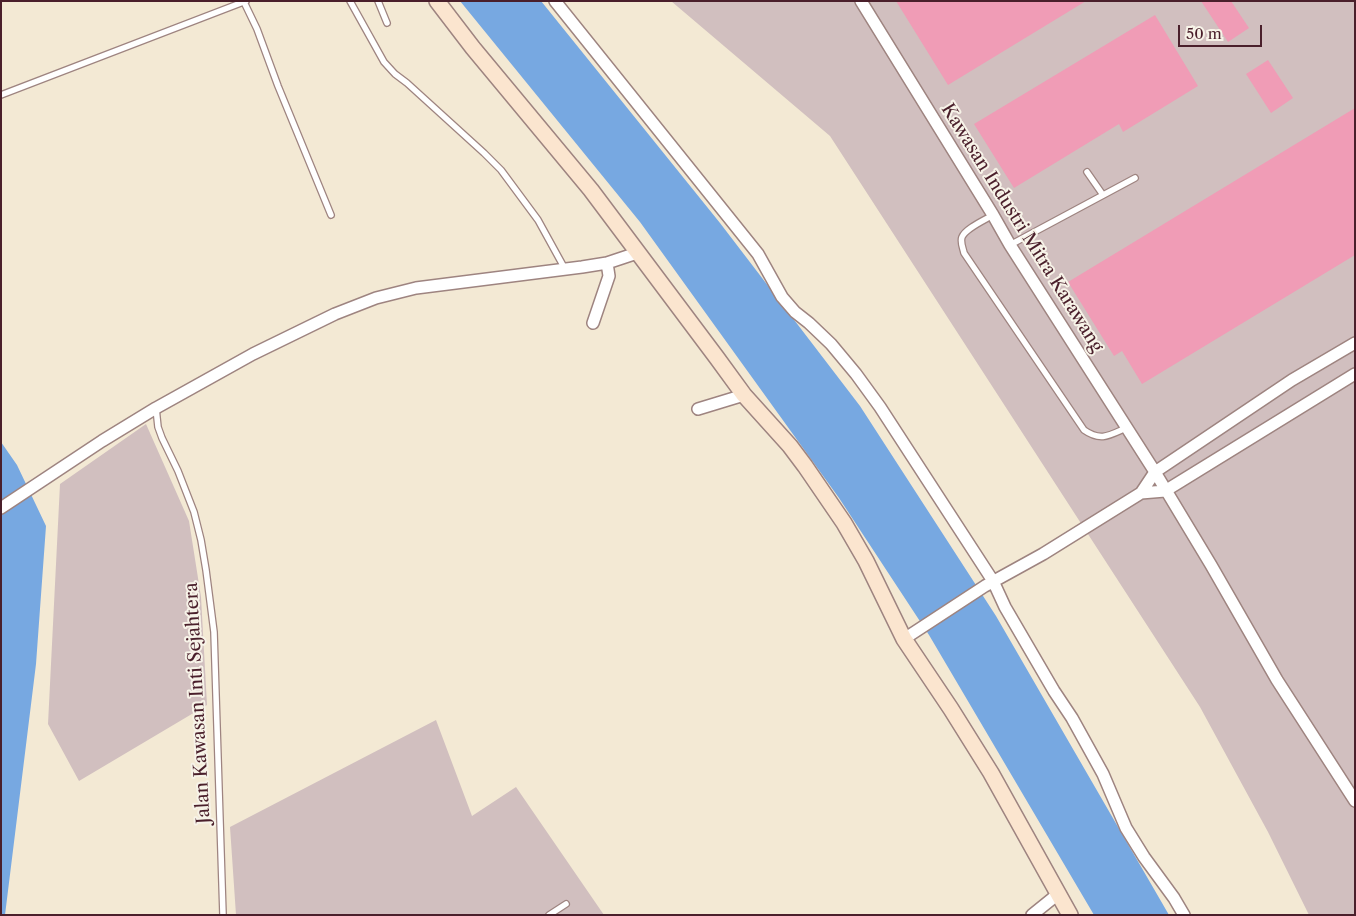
<!DOCTYPE html>
<html>
<head>
<meta charset="utf-8">
<style>
	body { margin:0 }
	#map { position:relative; width:1356px; height:916px; overflow:hidden; background:#f3e9d4; font-family:"Libre Caslon Text",serif }
	canvas { display:block }
	.frame { position:absolute; inset:0; border:2px solid #4a1f2b; pointer-events:none }
	.scale { position:absolute; left:1178px; top:25px; width:84px; height:22px; box-sizing:border-box; border:2px solid #4a1f2b; border-top:0; padding-left:6px; font-size:15px; line-height:18px; white-space:nowrap; color:#4a1f2b; -webkit-text-stroke:4px #f7f3e8; paint-order:stroke }
</style>
</head>
<body>
<div id="map">
<canvas width="1356" height="916"></canvas>
<div class="frame"></div>
<div class="scale">50 m</div>
</div>
<script>
const c = document.querySelector('canvas').getContext('2d');
c.lineJoin = 'round';
function fillPath(path, color) {
  c.fillStyle = color;
  c.fill(path, 'evenodd');
}
function stroke(path, color, width, dash) {
  c.strokeStyle = color;
  c.lineWidth = width;
  c.lineCap = dash ? 'butt' : 'round';
  c.setLineDash(dash || []);
  c.stroke(path);
}
function drawText(font, color, halo, rows, align = 'center') {
  c.font = font + ' "Libre Caslon Text",serif';
  c.lineWidth = 4;
  c.setLineDash([]);
  c.textBaseline = 'middle';
  c.strokeStyle = halo;
  c.fillStyle = color;
  for (const [text, x, y, turn = 0] of rows) {
    c.save();
    c.translate(x, y);
    c.rotate((+turn || 0) * Math.PI / 180);
    c.textAlign = isNaN(turn) ? turn : align;
    if (halo) c.strokeText(text, 0, 0);
    c.fillText(text, 0, 0);
    c.restore();
  }
}
fillPath(new Path2D(`
	M 671,1 L 1355,1 L 1355,915 L 1309,915 L 1268,832 L 1200,707 L 830,136 Z
	M 146,424 L 189,521 L 201,597 L 207,705 L 79,781 L 48,724 L 60,484 Z
	M 436,720 L 472,816 L 516,787 L 604,915 L 236,915 L 230,827 Z`), '#d1bfbf');
fillPath(new Path2D(`
	M 460,1 L 541,1 L 720,223 L 860,406 L 996,616 L 1169,915 L 1094,915 L 929,635 L 839,498 L 640,222 Z
	M 1,442 L 17,465 L 46,526 L 36,664 L 5,915 L 1,915 Z`), '#77a8e1');
fillPath(new Path2D(`
	M 896,1 L 1086,1 L 948,85 Z
	M 1201,1 L 1231,1 L 1249,28 L 1228,42 Z
	M 1155,15 L 1198,86 L 1123,132 L 1119,124 L 1014,188 L 974,124 Z
	M 1268,60 L 1293,98 L 1271,113 L 1246,74 Z
	M 1355,108 L 1355,255 L 1142,384 L 1122,351 L 1114,356 L 1068,282 Z`), '#f09cb6');
const lane = new Path2D(`
	M 350,1 L 384,62 L 395,74 L 407,83 L 484,153 L 501,170 L 538,220 L 565,269
	M 378,1 L 387,23
	M 244,2 L 257,29 L 278,86 L 331,215
	M 1,95 L 246,1
	M 1087,172 L 1103,195
	M 993,215 C 985,220 966,228 962,237 C 960,242 963,248 964,253 L 1084,430 C 1101,442 1110,435 1126,428
	M 1010,245 L 1135,178
	M 156,408 L 158,427 L 162,438 L 178,471 L 194,512 L 201,540 L 206,570 L 214,632 L 223,915
	M 549,915 L 566,904`);
const street = new Path2D(`
	M 555,1 L 758,254 L 782,297 L 795,312 L 809,323 L 831,344 L 856,374 L 880,407 L 993,581 L 1005,607 L 1054,691 L 1072,718 L 1103,774 L 1126,828 L 1144,857 L 1174,898 L 1184,915
	M 861,1 L 993,215 L 1010,245 L 1155,472 L 1211,565 L 1277,680 L 1355,801
	M 593,323 L 609,276 L 607,263
	M 698,409 L 744,395
	M 1141,493 L 1165,491 L 1355,374
	M 1,508 L 102,441 L 156,408 L 253,354 L 335,314 L 376,298 L 416,288 L 582,267 L 607,263 L 637,253
	M 904,639 L 985,586 L 1043,554 L 1141,493 L 1155,472 L 1292,380 L 1355,343
	M 1032,915 L 1058,894`);
const secondary = new Path2D(`
	M 437,1 L 473,48 L 591,190 L 717,358 L 744,395 L 790,446 L 805,466 L 844,523 L 866,561 L 904,639 L 951,709 L 991,773 L 1070,915`);
stroke(lane, '#9e8480', 8);
stroke(street, '#9e8480', 14);
stroke(secondary, '#9e8480', 18);
stroke(lane, '#fff', 5.5);
stroke(street, '#fff', 11);
stroke(secondary, '#fbe5cf', 15);
drawText('18px', '#4a1f2b', '#f7f3e8', [
	["Kawasan Industri Mitra Karawang",1022,228,58],
	["Jalan Kawasan Inti Sejahtera",198,703,-93]
]);
</script>
</body>
</html>
